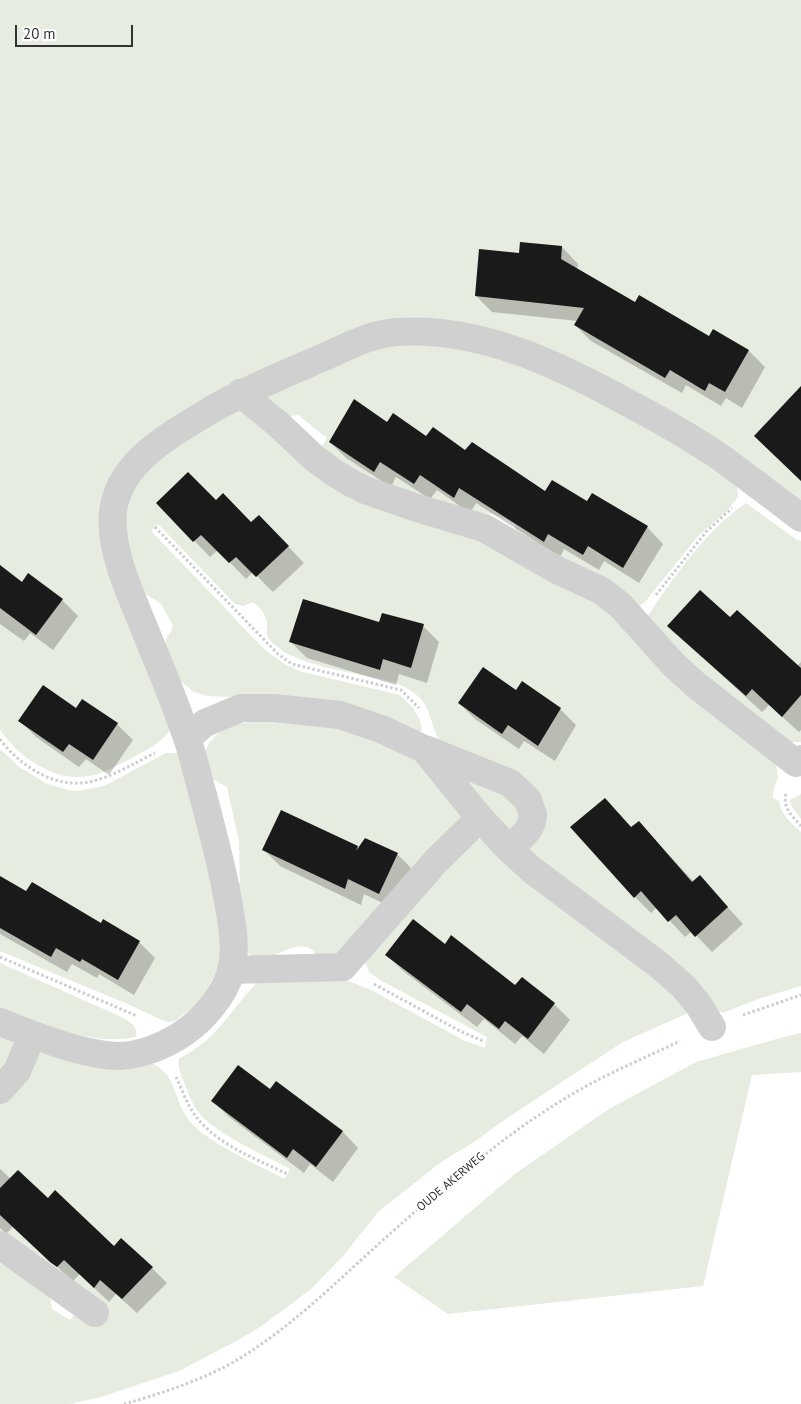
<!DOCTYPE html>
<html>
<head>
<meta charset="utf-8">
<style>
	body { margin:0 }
	#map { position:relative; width:801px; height:1404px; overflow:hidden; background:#fff; font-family:"PT Sans",sans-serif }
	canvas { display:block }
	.scale { position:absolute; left:15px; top:25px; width:118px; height:22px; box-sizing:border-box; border:2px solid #333; border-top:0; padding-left:6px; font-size:15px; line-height:18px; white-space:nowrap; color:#333; -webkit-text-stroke:4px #fff; paint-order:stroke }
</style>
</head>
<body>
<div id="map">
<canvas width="801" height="1404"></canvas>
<div class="scale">20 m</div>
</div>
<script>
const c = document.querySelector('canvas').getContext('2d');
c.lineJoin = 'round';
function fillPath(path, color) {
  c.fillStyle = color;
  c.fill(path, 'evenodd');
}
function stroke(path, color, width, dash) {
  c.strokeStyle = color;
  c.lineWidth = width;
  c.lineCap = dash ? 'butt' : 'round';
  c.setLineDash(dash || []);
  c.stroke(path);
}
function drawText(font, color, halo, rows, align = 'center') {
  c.font = font + ' "PT Sans",sans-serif';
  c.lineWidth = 5;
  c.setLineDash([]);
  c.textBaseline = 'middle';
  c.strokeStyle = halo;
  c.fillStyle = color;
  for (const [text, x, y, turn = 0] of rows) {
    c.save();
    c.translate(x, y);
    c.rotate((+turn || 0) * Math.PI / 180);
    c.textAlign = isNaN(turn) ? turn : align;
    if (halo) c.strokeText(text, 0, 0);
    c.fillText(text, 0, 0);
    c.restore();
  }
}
fillPath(new Path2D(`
	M 0,0 L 801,0 L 801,504 L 619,385 L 366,327 L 109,489 L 170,730 C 161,744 144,751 130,759 C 98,776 78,785 43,768 C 25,759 12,746 0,730 Z
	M 391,342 L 436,343 L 507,359 L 631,413 L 737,485 L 738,497 L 726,512 L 699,535 L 645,602 L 637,607 L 515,535 L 515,524 C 501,517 489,510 474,515 L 358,476 L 318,453 L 327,438 L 298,415 L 280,417 L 259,399 Z
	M 238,409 L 467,530 L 603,598 L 776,761 L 778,778 L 773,792 L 773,798 L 779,801 C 780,814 792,824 801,832 L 801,986 L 758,999 L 723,1013 L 715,1010 L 527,851 L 541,827 L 441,742 C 431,729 432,711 420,698 C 406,684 390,681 371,677 C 347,672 307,665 286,653 C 280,649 269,642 267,635 C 266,631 268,627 267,623 C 267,615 259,606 252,602 L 244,606 L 235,604 L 158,524 L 151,531 C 176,557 201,583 226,609 C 248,632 271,662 303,672 L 400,695 L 413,708 L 420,720 L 422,730 L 419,733 L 273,699 L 207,696 L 194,692 L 179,680 L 165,646 L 166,639 L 172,630 L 173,625 L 161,604 L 141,591 L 124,529 L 132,488 L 164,453 Z
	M 746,503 L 797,540 L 801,541 L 801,742 L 791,742 L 722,697 L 647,620 L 649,614 L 655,605 C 681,568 708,529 746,503 Z
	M 278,720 L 334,725 L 416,758 L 461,814 L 461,823 L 344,953 L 317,957 C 307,934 281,955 266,958 C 263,959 258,959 254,959 L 245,950 L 237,883 L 240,882 L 239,841 L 227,787 L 209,777 C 208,769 204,758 206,750 C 207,745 209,743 212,740 C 227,720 255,722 278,720 Z
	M 0,749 L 18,766 L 47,784 L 68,790 L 78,791 L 104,786 L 166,753 L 181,753 L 220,924 L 220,964 L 203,997 L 195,1006 L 176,1020 L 169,1022 L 164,1021 L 130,1005 L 0,951 Z
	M 466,778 L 506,793 L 520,810 L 520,823 L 509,830 L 504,828 Z
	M 801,794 L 801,819 L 792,807 L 790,800 Z
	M 480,839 L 486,840 L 650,966 L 688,1013 L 623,1042 L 507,1118 L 474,1142 L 441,1162 L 378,1212 L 344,1255 L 310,1290 L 260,1327 L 238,1340 L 179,1371 L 101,1397 L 70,1404 L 0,1404 L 0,1251 L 50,1296 L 52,1309 L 70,1320 L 74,1315 L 0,1238 L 0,1099 L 33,1058 L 42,1052 L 151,1063 C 176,1073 174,1100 188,1119 C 205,1142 258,1165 285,1179 L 290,1169 C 265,1155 212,1133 196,1109 C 192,1102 188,1093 185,1085 C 182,1077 177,1067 179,1059 C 198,1048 214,1036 227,1018 C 237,1007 244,995 255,985 L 254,980 L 330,974 L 371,990 L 463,1040 L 485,1048 L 487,1037 L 380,980 L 369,972 L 364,960 L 466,842 Z
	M 0,963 L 117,1015 C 127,1020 139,1025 136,1037 C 90,1046 43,1025 0,1008 Z
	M 0,1032 L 13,1038 L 14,1050 L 0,1080 Z
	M 801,1033 L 801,1072 L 752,1075 L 703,1286 L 448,1314 L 394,1277 L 516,1173 L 609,1109 L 696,1062 L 780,1038 Z`), '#e6ecdf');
fillPath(new Path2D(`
	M 562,247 L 578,264 L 577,270 L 635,304 L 710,338 L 713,331 L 749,351 L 765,367 L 742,408 L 726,398 L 721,406 L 686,385 L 682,393 L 591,341 L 575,325 L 578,321 L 492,312 L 476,296 L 520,255 Z
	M 387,423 L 466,452 L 545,493 L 587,503 L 647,527 L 663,544 L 639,583 L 604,561 L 599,570 L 564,549 L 560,557 L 476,503 L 470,513 L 437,490 L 430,499 L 396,477 L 391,487 L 346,458 L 330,442 Z
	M 216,502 L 251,524 L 275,533 L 304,563 L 273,592 L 253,572 L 246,579 L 218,550 L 210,557 L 158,503 Z
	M 0,567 L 22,583 L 62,600 L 78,616 L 53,650 L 30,633 L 24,641 L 0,624 Z
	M 730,619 L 797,666 L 801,662 L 801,730 L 799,732 L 769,705 L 762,712 L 691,647 Z
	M 380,624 L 423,626 L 439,642 L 427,683 L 399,674 L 396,685 L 307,658 L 291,642 Z
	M 516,691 L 560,709 L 576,725 L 555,761 L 524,741 L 519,749 L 475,719 L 459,703 Z
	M 83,701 L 117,724 L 133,740 L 109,775 L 86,759 L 79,767 L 36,737 L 20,721 L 77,709 Z
	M 610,805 L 632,828 L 639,823 L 694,882 L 700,877 L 743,924 L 712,952 L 692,931 L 685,937 L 657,907 L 651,913 L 635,897 Z
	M 357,847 L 359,849 L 397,854 L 413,870 L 395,909 L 364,894 L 361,905 L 280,866 L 264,850 Z
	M 0,877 L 26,892 L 139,942 L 155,958 L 134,995 L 99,974 L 97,978 L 72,964 L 67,972 L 0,934 Z
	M 445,946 L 515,987 L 554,1004 L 570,1020 L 544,1054 L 522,1036 L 515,1044 L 484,1019 L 477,1027 L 403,971 L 387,955 Z
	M 270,1091 L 342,1131 L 358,1148 L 333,1182 L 310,1164 L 304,1173 L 229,1117 L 213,1101 Z
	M 0,1169 L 11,1179 L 48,1200 L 114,1247 L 152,1268 L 167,1283 L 137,1313 L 116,1294 L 109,1302 L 80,1274 L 73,1281 L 13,1227 L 6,1234 L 0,1228 Z`), '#0003');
fillPath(new Path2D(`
	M 520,242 L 562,246 L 561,259 L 635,302 L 639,295 L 709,336 L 713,329 L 749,350 L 725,392 L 709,383 L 705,391 L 670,370 L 665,378 L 574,325 L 584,308 L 475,296 L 479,249 L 519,253 Z
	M 801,386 L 801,481 L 754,436 Z
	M 354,399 L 387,422 L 393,413 L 426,436 L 433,427 L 465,450 L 472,442 L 545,491 L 552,480 L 587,501 L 592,493 L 648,526 L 623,568 L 588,546 L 583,555 L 548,534 L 544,542 L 459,488 L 454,498 L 420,475 L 414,484 L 380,462 L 374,472 L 329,442 Z
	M 188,472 L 216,500 L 223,493 L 251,522 L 259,515 L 289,546 L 256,577 L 236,557 L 229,563 L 201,535 L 193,542 L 156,503 Z
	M 0,565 L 22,582 L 28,573 L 63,599 L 36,635 L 0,608 Z
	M 700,590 L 730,617 L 737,610 L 801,668 L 801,695 L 782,717 L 752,689 L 746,696 L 667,626 Z
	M 303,599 L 379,622 L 382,613 L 424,624 L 411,668 L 383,659 L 380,670 L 289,642 Z
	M 483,667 L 516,690 L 522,681 L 561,708 L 538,746 L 508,725 L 502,734 L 458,703 Z
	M 43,685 L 76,708 L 82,699 L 118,723 L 93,760 L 69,744 L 63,752 L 18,721 Z
	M 605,798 L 631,827 L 639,821 L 692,882 L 700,875 L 728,907 L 695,937 L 676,915 L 668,922 L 641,891 L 634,898 L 570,827 Z
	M 281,810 L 358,846 L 356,851 L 365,838 L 398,853 L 379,894 L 348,879 L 345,889 L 262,850 Z
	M 0,876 L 26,891 L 32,882 L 101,923 L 103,919 L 140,941 L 118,980 L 82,959 L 80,962 L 56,948 L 51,957 L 0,928 Z
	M 413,919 L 445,944 L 451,935 L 515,985 L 522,977 L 555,1003 L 528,1039 L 505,1021 L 499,1029 L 467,1004 L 461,1012 L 385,955 Z
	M 238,1065 L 270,1089 L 276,1081 L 343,1131 L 316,1167 L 293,1149 L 287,1158 L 211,1101 Z
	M 18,1170 L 48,1198 L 55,1190 L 114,1246 L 121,1238 L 153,1267 L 122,1299 L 100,1280 L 94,1288 L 64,1260 L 57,1267 L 50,1262 L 0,1215 L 0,1188 Z`), '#1a1a1a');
stroke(new Path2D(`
	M 155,527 L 278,654 L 292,664 L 401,690 L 419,708
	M 656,595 L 706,532 L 732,508
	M 0,739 C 10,753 23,764 37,772 C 83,798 114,773 155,753
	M 786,794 C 782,807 793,817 801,826
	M 0,957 L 137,1016
	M 374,984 L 460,1031 L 485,1042
	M 743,1015 L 801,995
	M 176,1077 C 181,1087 185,1099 191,1109 C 211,1143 253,1157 287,1174
	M 124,1404 C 160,1394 205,1379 237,1360 C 295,1325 341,1277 391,1233 C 422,1205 454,1178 487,1153 C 517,1129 548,1108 581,1089 C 613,1071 647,1057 680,1041`), '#cdcdcd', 3, [2.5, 2.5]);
stroke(new Path2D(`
	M 240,393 L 278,424 L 313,457 L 333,472 L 353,484 L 365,490 L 417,508 L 484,528 L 557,570 L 602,591 L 621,606 L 673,664 L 696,685 L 796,763 L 801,759
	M 187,738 L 205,723 L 241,708 L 274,708 L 340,715 L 381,729 L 424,749 L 480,818 L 510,850 L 532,870 L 659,965 L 684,987 L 698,1004 L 712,1027
	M 425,749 L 510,783 L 528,800 L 533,815 L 532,822 L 528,830 L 510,850
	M 231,970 L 343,967 L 436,861 L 480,818
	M 0,1022 C 32,1035 85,1056 120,1056 C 142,1055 167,1045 185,1032 C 204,1019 225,994 231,971 C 237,948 232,923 228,901 C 222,865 212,830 203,795 C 197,775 193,754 186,735 C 175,703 162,671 149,640 C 135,603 109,554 113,513 C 118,461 171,435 211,410 C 246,390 280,376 317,360 C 343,349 368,334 397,332 C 481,326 561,366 632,405 C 662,421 692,438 720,457 C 747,477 774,497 801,518
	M 0,1090 L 17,1071 L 32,1036
	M 0,1245 L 95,1313`), '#d0d0d0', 28);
drawText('12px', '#333', '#fff', [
	["OUDE AKERWEG",451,1182,-40]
]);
</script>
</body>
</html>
